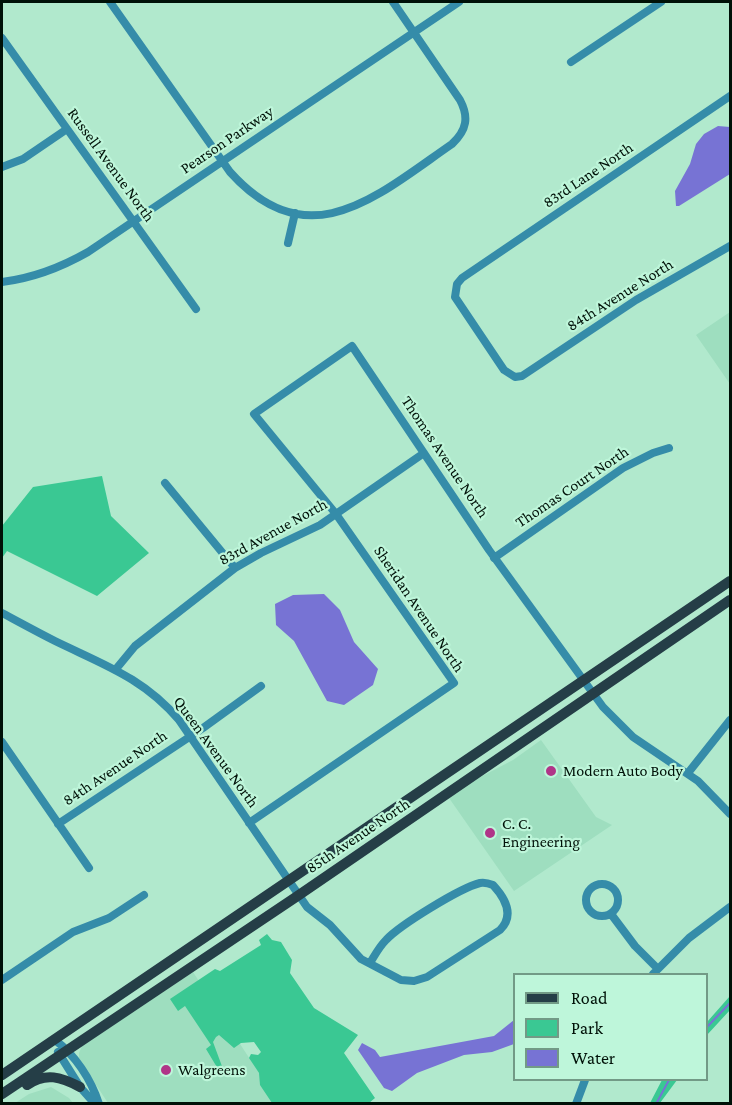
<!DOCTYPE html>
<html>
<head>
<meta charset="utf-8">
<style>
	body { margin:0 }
	#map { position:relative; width:732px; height:1105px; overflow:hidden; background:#b1e9cd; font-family:"Crimson Pro",serif }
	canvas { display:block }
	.frame { position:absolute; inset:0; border:3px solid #001108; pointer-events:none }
	.legend { position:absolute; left:513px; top:973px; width:195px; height:108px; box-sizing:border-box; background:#bef6da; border:2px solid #729a86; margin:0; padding:8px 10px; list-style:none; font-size:18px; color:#001108 }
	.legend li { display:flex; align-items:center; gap:12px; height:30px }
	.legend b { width:30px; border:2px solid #729a86 }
</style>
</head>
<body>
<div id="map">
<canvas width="732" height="1105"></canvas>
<div class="frame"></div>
<ul class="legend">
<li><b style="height:8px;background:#253e47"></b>Road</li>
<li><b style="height:16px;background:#3ac893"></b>Park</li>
<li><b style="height:16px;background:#7773d4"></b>Water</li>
</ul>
</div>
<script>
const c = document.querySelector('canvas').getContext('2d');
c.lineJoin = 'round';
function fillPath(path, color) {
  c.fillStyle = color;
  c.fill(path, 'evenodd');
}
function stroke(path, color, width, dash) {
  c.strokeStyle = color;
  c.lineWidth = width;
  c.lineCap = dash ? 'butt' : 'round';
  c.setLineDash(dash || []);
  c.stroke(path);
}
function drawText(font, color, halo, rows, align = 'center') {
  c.font = font + ' "Crimson Pro",serif';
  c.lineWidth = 4.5;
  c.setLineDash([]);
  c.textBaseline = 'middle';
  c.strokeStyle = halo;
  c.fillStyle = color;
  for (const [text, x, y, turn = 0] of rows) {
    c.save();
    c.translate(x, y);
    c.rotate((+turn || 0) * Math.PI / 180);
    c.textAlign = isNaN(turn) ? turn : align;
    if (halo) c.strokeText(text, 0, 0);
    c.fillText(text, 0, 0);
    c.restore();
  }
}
fillPath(new Path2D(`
	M 730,312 L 730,384 L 696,335 Z
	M 541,740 L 596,817 L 612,825 L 514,891 L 449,798 L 469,783 L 513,760 Z
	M 193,972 L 259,1073 L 281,1103 L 108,1103 L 79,1059 L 79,1053 L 82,1046 Z
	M 51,1087 L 69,1098 L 73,1103 L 15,1103 L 29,1094 Z`), '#9edebf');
fillPath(new Path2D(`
	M 102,476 L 111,516 L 149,553 L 97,596 L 7,551 L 2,558 L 2,526 L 33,487 Z
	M 267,934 L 272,940 L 281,942 L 292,960 L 290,973 L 314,1008 L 358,1035 L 344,1053 L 375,1098 L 369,1103 L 272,1103 L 260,1085 L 259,1073 L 249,1058 L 251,1054 L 258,1055 L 261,1052 L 254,1042 L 241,1043 L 234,1048 L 219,1035 L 216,1037 L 213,1042 L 223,1069 L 218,1069 L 206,1049 L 211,1045 L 185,1006 L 178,1011 L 170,999 L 215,969 L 220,971 L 261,945 L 259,940 Z
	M 730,996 L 730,1010 L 707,1035 L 707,1022 Z
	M 662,1080 L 677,1080 L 660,1103 L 650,1103 Z`), '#3ac893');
fillPath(new Path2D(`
	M 718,126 L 730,127 L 730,174 L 679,206 L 676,206 L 675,191 L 690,164 L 696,144 L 704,134 Z
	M 324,594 L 340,610 L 354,642 L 378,669 L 373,685 L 344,705 L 327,701 L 294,641 L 276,625 L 275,604 L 293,595 Z
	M 514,1020 L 514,1044 L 492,1052 L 464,1055 L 417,1073 L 392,1091 L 384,1088 L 358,1050 L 362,1043 L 375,1050 L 380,1057 L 494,1036 Z`), '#7773d4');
stroke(new Path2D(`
	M 706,1028 L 730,1003
	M 656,1104 L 669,1080`), '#7773d4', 2);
stroke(new Path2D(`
	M 110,2 L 230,172 C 309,260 378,195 452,144 C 467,130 469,117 460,100 L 393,2
	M 2,38 L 196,309
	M 571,62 L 661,2
	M 730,96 L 462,278 L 457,284 L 455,297 L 504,370 L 515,377 L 522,376 L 636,300 L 730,246
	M 2,167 L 23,159 L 67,129
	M 288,243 L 295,213
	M 2,282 C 34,278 60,268 88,252 L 459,2
	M 165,483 L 235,568
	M 494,558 L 623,468 L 653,453 L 669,448
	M 2,613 C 19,622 37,632 55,641 C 102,664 144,678 179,720 L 307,907 L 330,925 L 361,959 L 401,980 L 414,981 L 427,977 L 500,930 C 515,915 505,898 493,885 C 488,883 485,882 480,883 C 460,888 400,925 386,940 C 379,947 375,955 370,963
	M 116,669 L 135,646 L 235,568 L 261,553 L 320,525 L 424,453
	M 2,742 L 89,868
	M 688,773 L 730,720
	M 249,823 L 454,683 L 336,514 L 254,414 L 352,346 L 489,550 L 603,707 L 633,737 L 698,781 L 730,814
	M 58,824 L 203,728 L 261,686
	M586 900a16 16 0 1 1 32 0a16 16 0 1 1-32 0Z
	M 611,914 L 635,946 L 658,969
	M 653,974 L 689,938 L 730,907
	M 2,980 L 73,932 L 109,918 L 144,895
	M 55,1040 C 75,1055 91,1079 99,1104
	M 58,1052 L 80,1087 L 95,1104
	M 576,1104 L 585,1080`), '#358ca9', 8);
stroke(new Path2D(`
	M 2,1075 L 730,581
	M 27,1085 C 46,1072 61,1077 80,1087
	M 2,1094 L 299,895 L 730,600`), '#253e47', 10);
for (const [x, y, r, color] of [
	[551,771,6,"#b03588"],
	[490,833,6,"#b03588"],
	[166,1070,6,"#b03588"]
]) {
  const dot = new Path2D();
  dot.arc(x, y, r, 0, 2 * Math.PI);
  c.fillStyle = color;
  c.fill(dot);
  stroke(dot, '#bef6da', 2);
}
drawText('16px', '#001108', '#bef6da', [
	["Pearson Parkway",227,140,-34],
	["Russell Avenue North",111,165,54],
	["83rd Lane North",588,175,-34],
	["84th Avenue North",620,295,-32],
	["Thomas Avenue North",445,457,56],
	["Thomas Court North",572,487,-34],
	["83rd Avenue North",273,532,-29],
	["Sheridan Avenue North",419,609,56],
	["Queen Avenue North",216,752,54],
	["84th Avenue North",115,768,-34],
	["85th Avenue North",358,836,-34]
]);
drawText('16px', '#001108', '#bef6da', [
	["Modern Auto Body",563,771],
	["C. C.",502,824],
	["Engineering",502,842],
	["Walgreens",178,1070]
], 'left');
</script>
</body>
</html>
